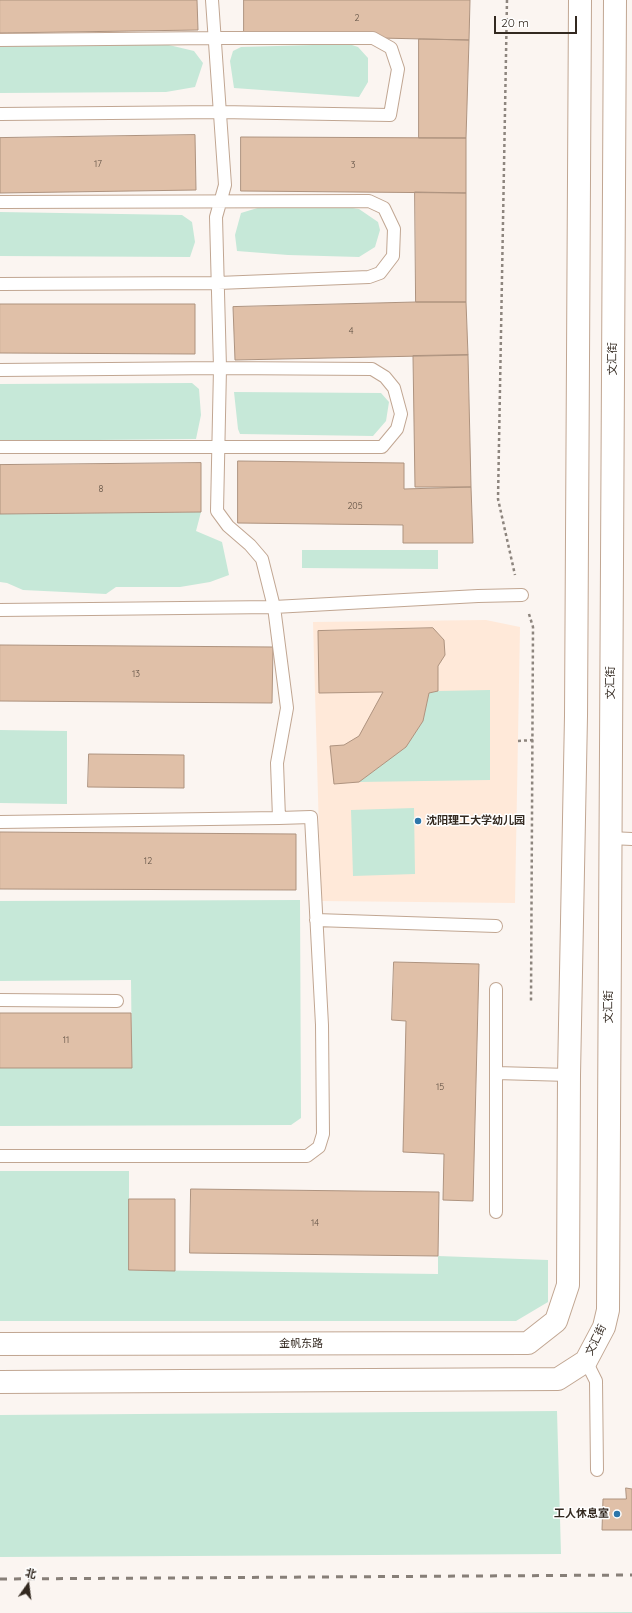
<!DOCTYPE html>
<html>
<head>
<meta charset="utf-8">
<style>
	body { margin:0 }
	#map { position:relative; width:632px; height:1613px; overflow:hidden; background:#fbf5f1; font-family:Quicksand,"Noto Sans SC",sans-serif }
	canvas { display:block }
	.north { position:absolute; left:8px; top:1565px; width:40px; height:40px; -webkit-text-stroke:3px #fff; paint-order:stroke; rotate:14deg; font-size:11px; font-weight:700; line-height:16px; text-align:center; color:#332920 }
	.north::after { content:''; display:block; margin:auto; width:14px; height:18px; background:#332920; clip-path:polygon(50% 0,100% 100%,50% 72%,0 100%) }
	.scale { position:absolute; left:494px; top:16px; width:83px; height:18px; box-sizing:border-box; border:2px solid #332920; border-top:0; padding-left:5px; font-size:12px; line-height:14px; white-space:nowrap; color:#332920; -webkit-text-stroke:3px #fff; paint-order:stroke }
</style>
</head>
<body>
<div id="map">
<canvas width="632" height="1613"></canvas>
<div class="north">北</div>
<div class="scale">20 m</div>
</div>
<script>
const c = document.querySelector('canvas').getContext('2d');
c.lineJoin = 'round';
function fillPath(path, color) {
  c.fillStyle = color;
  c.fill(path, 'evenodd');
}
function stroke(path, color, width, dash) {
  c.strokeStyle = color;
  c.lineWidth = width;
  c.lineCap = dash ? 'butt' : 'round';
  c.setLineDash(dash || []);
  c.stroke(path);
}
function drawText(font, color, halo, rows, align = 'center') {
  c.font = font + ' Quicksand,"Noto Sans SC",sans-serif';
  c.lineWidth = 3;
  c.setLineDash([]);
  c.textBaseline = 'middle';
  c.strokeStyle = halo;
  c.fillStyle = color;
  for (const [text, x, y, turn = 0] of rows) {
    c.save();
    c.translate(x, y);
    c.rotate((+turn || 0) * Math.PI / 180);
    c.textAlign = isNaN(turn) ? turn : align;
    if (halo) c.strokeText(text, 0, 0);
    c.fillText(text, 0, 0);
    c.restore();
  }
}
fillPath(new Path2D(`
	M 486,620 L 520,627 L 515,903 L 321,901 L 313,622 Z`), '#ffe9d9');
fillPath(new Path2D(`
	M 148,40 L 194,51 L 203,63 L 195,87 L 166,92 L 0,93 L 0,44 Z
	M 349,44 L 358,47 L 368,58 L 368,82 L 359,97 L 234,88 L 230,61 L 233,51 L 241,47 Z
	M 335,205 L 359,209 L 378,222 L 380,230 L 375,247 L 359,257 L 288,255 L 237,251 L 235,235 L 241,213 L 264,206 Z
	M 0,212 L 182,215 L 192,222 L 195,242 L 190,257 L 0,256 Z
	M 192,383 L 199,389 L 201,415 L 196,439 L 0,441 L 0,384 Z
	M 234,392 L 381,393 L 389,402 L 386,421 L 373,436 L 240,434 L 238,429 Z
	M 201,512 L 196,531 L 222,542 L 229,575 L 210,582 L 180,587 L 116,587 L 106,594 L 23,590 L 7,583 L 0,582 L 0,514 Z
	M 302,550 L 438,550 L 438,569 L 302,568 Z
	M 490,690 L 490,780 L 359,782 L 406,747 L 423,721 L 429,693 L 438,691 Z
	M 0,730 L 67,731 L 67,804 L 0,803 Z
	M 414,808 L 415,874 L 353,876 L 351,810 Z
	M 300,900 L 301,1118 L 291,1125 L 0,1126 L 0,1068 L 132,1067 L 131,980 L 0,981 L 0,901 Z
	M 0,1171 L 129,1171 L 129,1270 L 438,1274 L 438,1256 L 548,1260 L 548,1302 L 516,1321 L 0,1321 Z
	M 557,1411 L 561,1554 L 0,1557 L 0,1415 Z
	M 632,1612 L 632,1613 L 408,1613 Z`), '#c6e8d8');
const building = new Path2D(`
	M 0,0 L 197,0 L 198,30 L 0,33 Z
	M 244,0 L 470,0 L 469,40 L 244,35 Z
	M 419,39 L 469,40 L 466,138 L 419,138 Z
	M 195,135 L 196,190 L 0,193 L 0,138 Z
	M 241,137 L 466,138 L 466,193 L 241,191 Z
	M 415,192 L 466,193 L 466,302 L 416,302 Z
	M 416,302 L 466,302 L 468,355 L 235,360 L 233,307 Z
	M 0,304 L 195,304 L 195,354 L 0,353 Z
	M 468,355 L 471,487 L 415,487 L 413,356 Z
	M 238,461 L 404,463 L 404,489 L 471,487 L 473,543 L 403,543 L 403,525 L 238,523 Z
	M 201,463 L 201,512 L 0,514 L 0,465 Z
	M 433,628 L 444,640 L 445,655 L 438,666 L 438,691 L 429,693 L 423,721 L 406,747 L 359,782 L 334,784 L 330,746 L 344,745 L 359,736 L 383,692 L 319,693 L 318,631 Z
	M 0,645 L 273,647 L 272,703 L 0,701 Z
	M 89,754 L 184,755 L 184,788 L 88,787 Z
	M 0,832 L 296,834 L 296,890 L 0,889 Z
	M 394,962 L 479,964 L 473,1201 L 443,1200 L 444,1154 L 403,1152 L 406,1021 L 392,1020 Z
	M 0,1013 L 131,1013 L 132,1068 L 0,1068 Z
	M 191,1189 L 439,1192 L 438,1256 L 190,1253 Z
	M 129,1199 L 175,1199 L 175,1271 L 129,1270 Z
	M 626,1488 L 632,1489 L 632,1530 L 602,1530 L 603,1499 L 626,1499 Z`);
fillPath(building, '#e0c0a8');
stroke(building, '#ae937f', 1);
const service = new Path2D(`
	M 0,40 L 215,38 L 373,38 L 391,48 L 398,69 L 390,115 L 220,112 L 0,114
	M 0,202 L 369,201 L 384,208 L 394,229 L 393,256 L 380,273 L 369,277 L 218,283 L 0,284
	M 0,370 L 220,368 L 372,369 L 385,377 L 394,388 L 401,414 L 397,429 L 382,447 L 0,447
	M 0,610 L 274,607 L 478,596 L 522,595
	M 0,822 L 279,818 L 277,763 L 287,708 L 274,607 L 262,559 L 250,545 L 228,526 L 217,511 L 220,368 L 216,217 L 225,185 L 212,0
	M 610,838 L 632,839
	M 316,920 L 496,926
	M 0,1000 L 117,1001
	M 496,1073 L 569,1075
	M 0,1156 L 307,1156 L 319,1147 L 323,1134 L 322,1025 L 311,817 L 279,818
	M 496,1212 L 496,989
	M 586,1361 L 596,1381 L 597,1470`);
const tertiary = new Path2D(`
	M 0,1344 L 528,1343 L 556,1321 L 568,1285 L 569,1075 L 576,716 L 580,0
	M 0,1382 L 558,1379 L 586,1361 L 604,1327 L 608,1310 L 615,0`);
stroke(service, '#c1a692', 14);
stroke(tertiary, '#c1a692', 24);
stroke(new Path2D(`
	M 507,0 L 498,499 L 515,575
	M 529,614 L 533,627 L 531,1001
	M 518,741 L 533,740`), '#8d857e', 2.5, [3, 3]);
stroke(service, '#fff', 12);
stroke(tertiary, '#fff', 22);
stroke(new Path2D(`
	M 0,1579 L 632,1575`), '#877f78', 3, [7, 7]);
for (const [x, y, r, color] of [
	[418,821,4,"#2d76aa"],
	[617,1514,4,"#2d76aa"]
]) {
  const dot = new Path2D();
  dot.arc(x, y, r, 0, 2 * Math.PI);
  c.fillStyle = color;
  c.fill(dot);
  stroke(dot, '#fff', 1.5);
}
drawText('9px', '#5e4f42', null, [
	["2",357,18],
	["17",98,164],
	["3",353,165],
	["4",351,331],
	["8",101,489],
	["205",355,506],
	["13",136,674],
	["12",148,861],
	["11",66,1040],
	["15",440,1087],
	["14",315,1223]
]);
drawText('11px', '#332920', '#fff', [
	["文汇街",613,359,-90],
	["文汇街",611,683,-90],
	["文汇街",609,1007,-90],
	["文汇街",596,1340,-64],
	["金帆东路",301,1344]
]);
drawText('bold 11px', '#332920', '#fff', [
	["沈阳理工大学幼儿园",426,821],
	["工人休息室",609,1514,"right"]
], 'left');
</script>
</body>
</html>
